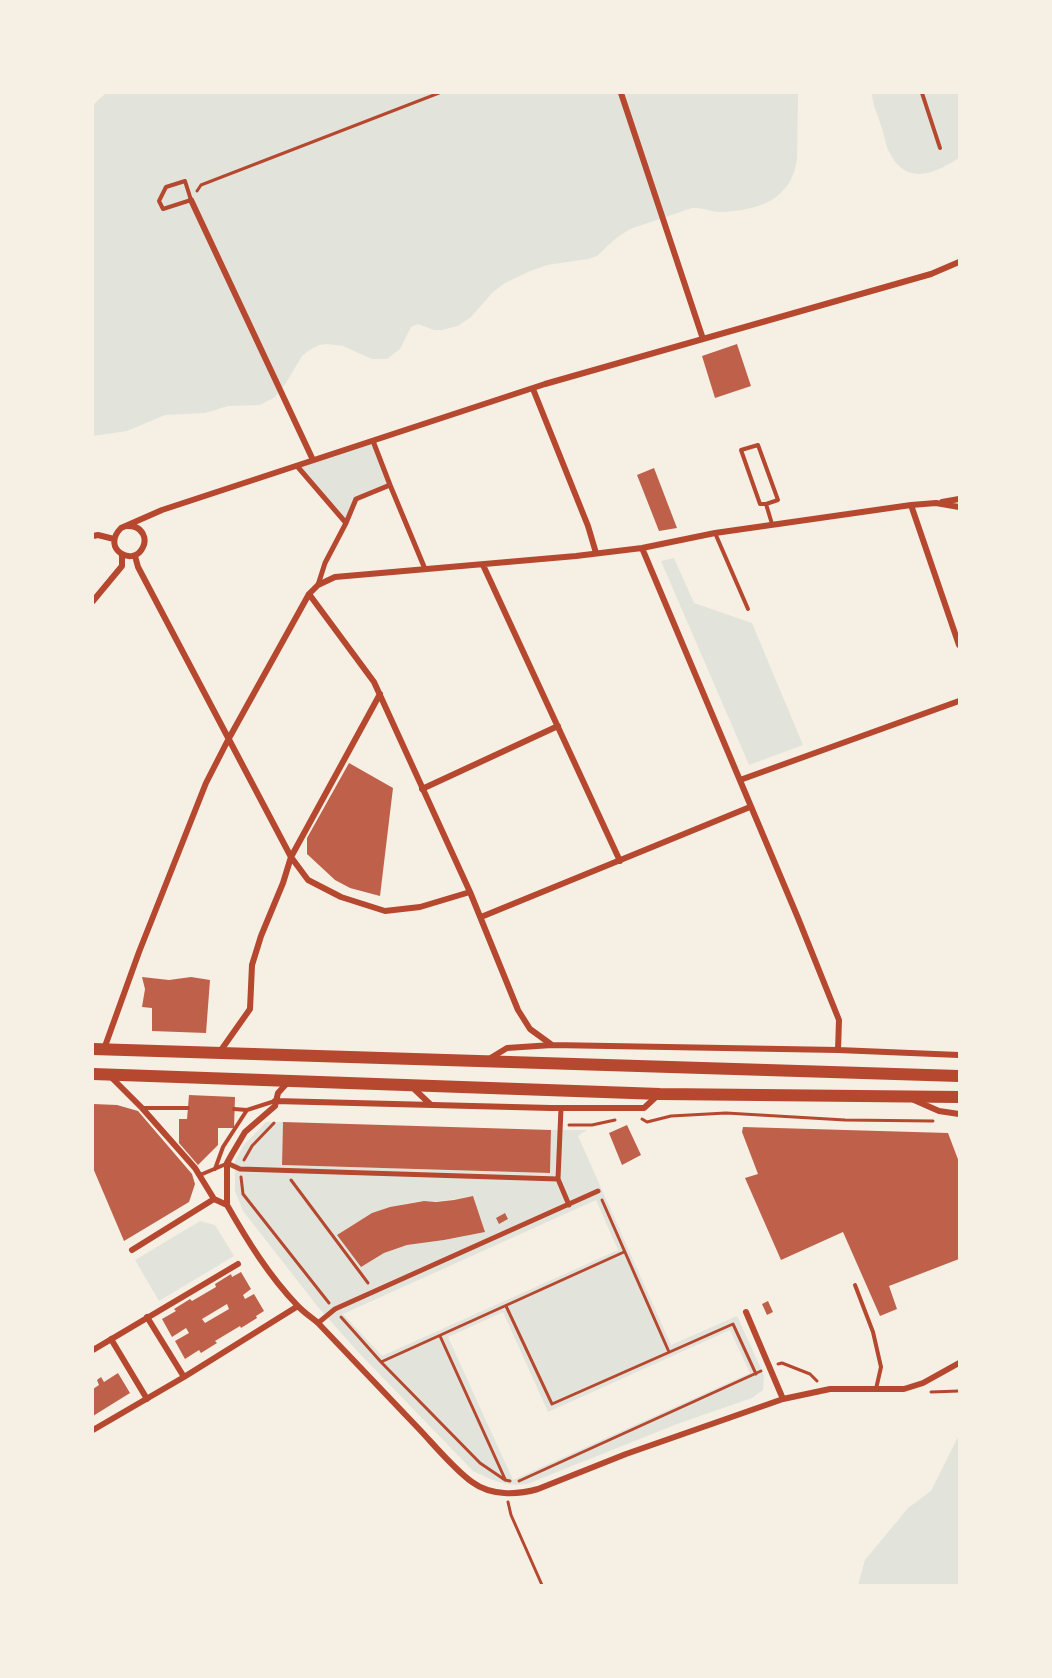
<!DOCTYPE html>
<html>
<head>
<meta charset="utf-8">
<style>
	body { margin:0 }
	#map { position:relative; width:1052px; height:1678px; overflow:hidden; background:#f6efe4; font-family:Jost,sans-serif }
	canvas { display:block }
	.frame { position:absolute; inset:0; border:94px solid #f6efe4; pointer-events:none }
</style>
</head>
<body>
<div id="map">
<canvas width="1052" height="1678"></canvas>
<div class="frame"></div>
</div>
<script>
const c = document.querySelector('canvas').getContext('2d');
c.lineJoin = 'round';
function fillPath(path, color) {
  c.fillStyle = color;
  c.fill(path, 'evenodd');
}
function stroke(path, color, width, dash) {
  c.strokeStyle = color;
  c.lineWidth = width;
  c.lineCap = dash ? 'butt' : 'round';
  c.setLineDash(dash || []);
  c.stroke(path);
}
fillPath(new Path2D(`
	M 106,93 L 798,93 L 797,159 C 792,200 757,211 720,212 C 710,212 702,207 692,208 L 630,229 L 615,239 L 597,256 L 588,259 L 547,265 L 530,271 L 505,283 L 493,292 L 471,317 L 458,326 L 442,330 L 434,330 L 418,324 L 411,327 L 400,349 L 387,359 L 372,359 L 343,346 L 327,344 L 319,345 L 308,351 L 302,356 L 286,383 L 275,397 L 260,405 L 228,406 L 205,413 L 165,415 L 127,431 L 93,436 L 93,105 Z
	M 872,93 L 959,93 L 959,158 C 931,176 903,186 887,147 C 885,141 884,135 882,129 C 879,117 872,105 872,93 Z
	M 373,441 L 390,485 L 356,499 L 346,523 L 297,466 Z
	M 674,558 L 694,603 L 752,623 L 803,745 L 749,765 L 661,561 Z
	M 266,1122 L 283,1122 L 282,1165 L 550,1173 L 551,1130 L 587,1130 L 578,1136 L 671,1345 L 737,1316 L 764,1375 L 763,1390 L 752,1398 L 677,1424 L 527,1484 C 505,1487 492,1480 473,1471 L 359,1353 L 318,1307 L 243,1211 L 235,1191 L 235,1161 L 243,1146 ZM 472,1196 L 484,1232 L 444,1240 L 407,1245 L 384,1253 L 361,1266 L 337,1235 C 367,1215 385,1207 420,1201 C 427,1201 433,1202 439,1201 C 451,1200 461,1198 472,1196 ZM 596,1200 L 618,1250 L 382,1356 L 343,1314 ZM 503,1312 L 548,1412 L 730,1330 L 750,1373 L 513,1480 L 448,1337 Z
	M 200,1221 L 215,1225 L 234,1256 L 159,1301 L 135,1260 Z
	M 959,1435 L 959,1585 L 858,1585 L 865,1560 L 908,1508 L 931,1491 Z`), '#e2e4dc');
fillPath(new Path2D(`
	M 737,344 L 751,386 L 715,398 L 702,356 Z
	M 654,468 L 677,528 L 659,531 L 637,475 Z
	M 349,763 L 393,788 L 380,896 L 350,888 L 335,880 L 307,854 L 307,838 Z
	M 142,977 L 169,980 L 191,977 L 210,980 L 206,1033 L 152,1031 L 152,1008 L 142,1007 L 145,989 Z
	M 189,1095 L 235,1097 L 234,1128 L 218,1128 L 218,1145 L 198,1165 L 179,1143 L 179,1119 L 187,1119 Z
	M 93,1104 L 117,1105 L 138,1111 L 192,1174 L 195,1184 L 189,1202 L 124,1241 L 93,1168 Z
	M 283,1122 L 551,1130 L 550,1173 L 282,1165 Z
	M 627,1125 L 641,1155 L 622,1165 L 609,1133 Z
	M 743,1127 L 948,1133 L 959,1162 L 959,1259 L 889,1286 L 897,1309 L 880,1316 L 843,1232 L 781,1260 L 745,1178 L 758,1174 L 742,1132 Z
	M 473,1196 L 485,1232 L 444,1240 L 407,1245 L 384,1253 L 361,1267 L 337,1235 L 372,1213 L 390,1207 L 424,1201 L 436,1202 L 454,1200 Z
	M 505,1213 L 508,1219 L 499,1224 L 496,1218 Z
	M 241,1272 L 251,1289 L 243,1295 L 245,1299 L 254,1294 L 264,1311 L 256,1316 L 257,1318 L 241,1328 L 240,1326 L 215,1341 L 217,1343 L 201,1353 L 199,1350 L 185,1359 L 175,1341 L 189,1333 L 186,1328 L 172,1337 L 162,1319 L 176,1311 L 174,1309 L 190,1299 L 192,1301 L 216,1287 L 215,1284 L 231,1274 L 232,1277 ZM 227,1304 L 229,1309 L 205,1323 L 202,1319 Z
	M 768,1301 L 773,1312 L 767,1315 L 762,1304 Z
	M 118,1373 L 130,1393 L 93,1416 L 93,1389 L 99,1385 L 97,1380 L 101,1377 L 104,1382 Z`), '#bf614a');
stroke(new Path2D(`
	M 197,191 L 201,185 L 439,93
	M 642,1119 L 647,1122 L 671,1116 L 726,1113 L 845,1120 L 933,1121
	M 569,1125 L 592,1125 L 615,1120
	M 244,1160 L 252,1146 L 274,1123
	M 241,1177 L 243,1194 L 329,1303
	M 291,1180 L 368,1283
	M 602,1200 L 669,1352
	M 506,1306 L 552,1404 L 733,1324 L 756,1374
	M 341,1317 L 381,1362 L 480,1463 L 505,1480 L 510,1481
	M 440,1336 L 505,1479
	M 381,1362 L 624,1252
	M 778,1364 L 782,1363 L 810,1374 L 817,1381
	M 931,1392 L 959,1391
	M 519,1481 L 761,1371
	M 508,1502 L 511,1515 L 542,1585`), '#b5482f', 3);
stroke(new Path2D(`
	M 922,93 L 940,148
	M 185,181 L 191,200 L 163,209 L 159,201 L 166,187 Z
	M 766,504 L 778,500 L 758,445 L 741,450 L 760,504 L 766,504 L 772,524
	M 715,533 L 748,609
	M 143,1108 L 188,1108
	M 234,1109 L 247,1110 L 275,1101
	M 215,1169 L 223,1147 L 247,1110
	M 200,1175 L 226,1164
	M 855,1285 L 873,1332 L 881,1367 L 876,1389`), '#b5482f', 4);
stroke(new Path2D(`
	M 297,466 L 346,523 L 356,499 L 390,485 L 373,441
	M 390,485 L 425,569
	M 318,585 L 325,563 L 346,523
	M 561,1108 L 558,1179 L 569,1205
	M 227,1163 L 240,1169 L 558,1179
	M 318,1323 L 335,1309 L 598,1191`), '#b5482f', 5);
stroke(new Path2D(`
	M 621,93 L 703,339
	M 191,200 L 313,460
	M 533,389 L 588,526 L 596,553
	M 942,502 L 959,499
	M 911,505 L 959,645
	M 127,526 C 134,526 139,527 143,534 C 145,538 145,543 143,547 C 134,568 100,549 121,528 L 162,510 L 545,384 L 931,274 L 959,262
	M 93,536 L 98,535 L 114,539
	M 642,548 L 798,918 L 839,1020 L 838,1050
	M 135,556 L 138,567 L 291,857 L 308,880 L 341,897 L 385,911 L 420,907 L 470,892
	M 483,565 L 620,861
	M 309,594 L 374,682 L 470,892 L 518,1010 L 530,1029 L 552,1045
	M 93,601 L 122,566 L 122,555
	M 740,780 L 959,701
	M 422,789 L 558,726
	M 481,917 L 750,807
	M 104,1049 L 139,952 L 206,783 L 228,740 L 309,594 L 318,585 L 335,577 L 576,556 L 642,548 L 715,533 L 911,505 L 936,503 L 959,507
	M 219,1053 L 250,1009 L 252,965 L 261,936 L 283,883 L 291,857 L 380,694
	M 489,1059 L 507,1048 L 552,1045 L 838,1050 L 959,1055
	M 110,1076 L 142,1108 L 195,1168 L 214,1199 L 227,1205
	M 411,1086 L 430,1104
	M 914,1100 L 939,1111 L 959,1114
	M 275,1101 L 551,1108 L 644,1108 L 657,1096
	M 227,1205 C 247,1240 269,1276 297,1305 C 303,1312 311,1317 318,1323 C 352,1359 386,1394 420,1430 C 435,1446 455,1470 472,1482 C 491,1496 517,1495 538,1489 L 626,1454 L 783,1399 L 830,1389 L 904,1389 L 923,1383 L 959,1363
	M 227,1205 L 227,1163 L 232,1154 L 245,1132 L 275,1106 L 278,1093 L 289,1081
	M 132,1250 L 214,1199
	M 746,1312 L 783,1399
	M 147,1317 L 184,1377
	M 111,1339 L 147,1399
	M 93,1350 L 238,1264
	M 93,1430 L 184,1377 L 298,1306`), '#b5482f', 6);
stroke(new Path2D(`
	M 93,1049 L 959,1076
	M 93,1074 L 660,1094 L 959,1097`), '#b5482f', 12);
</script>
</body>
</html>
